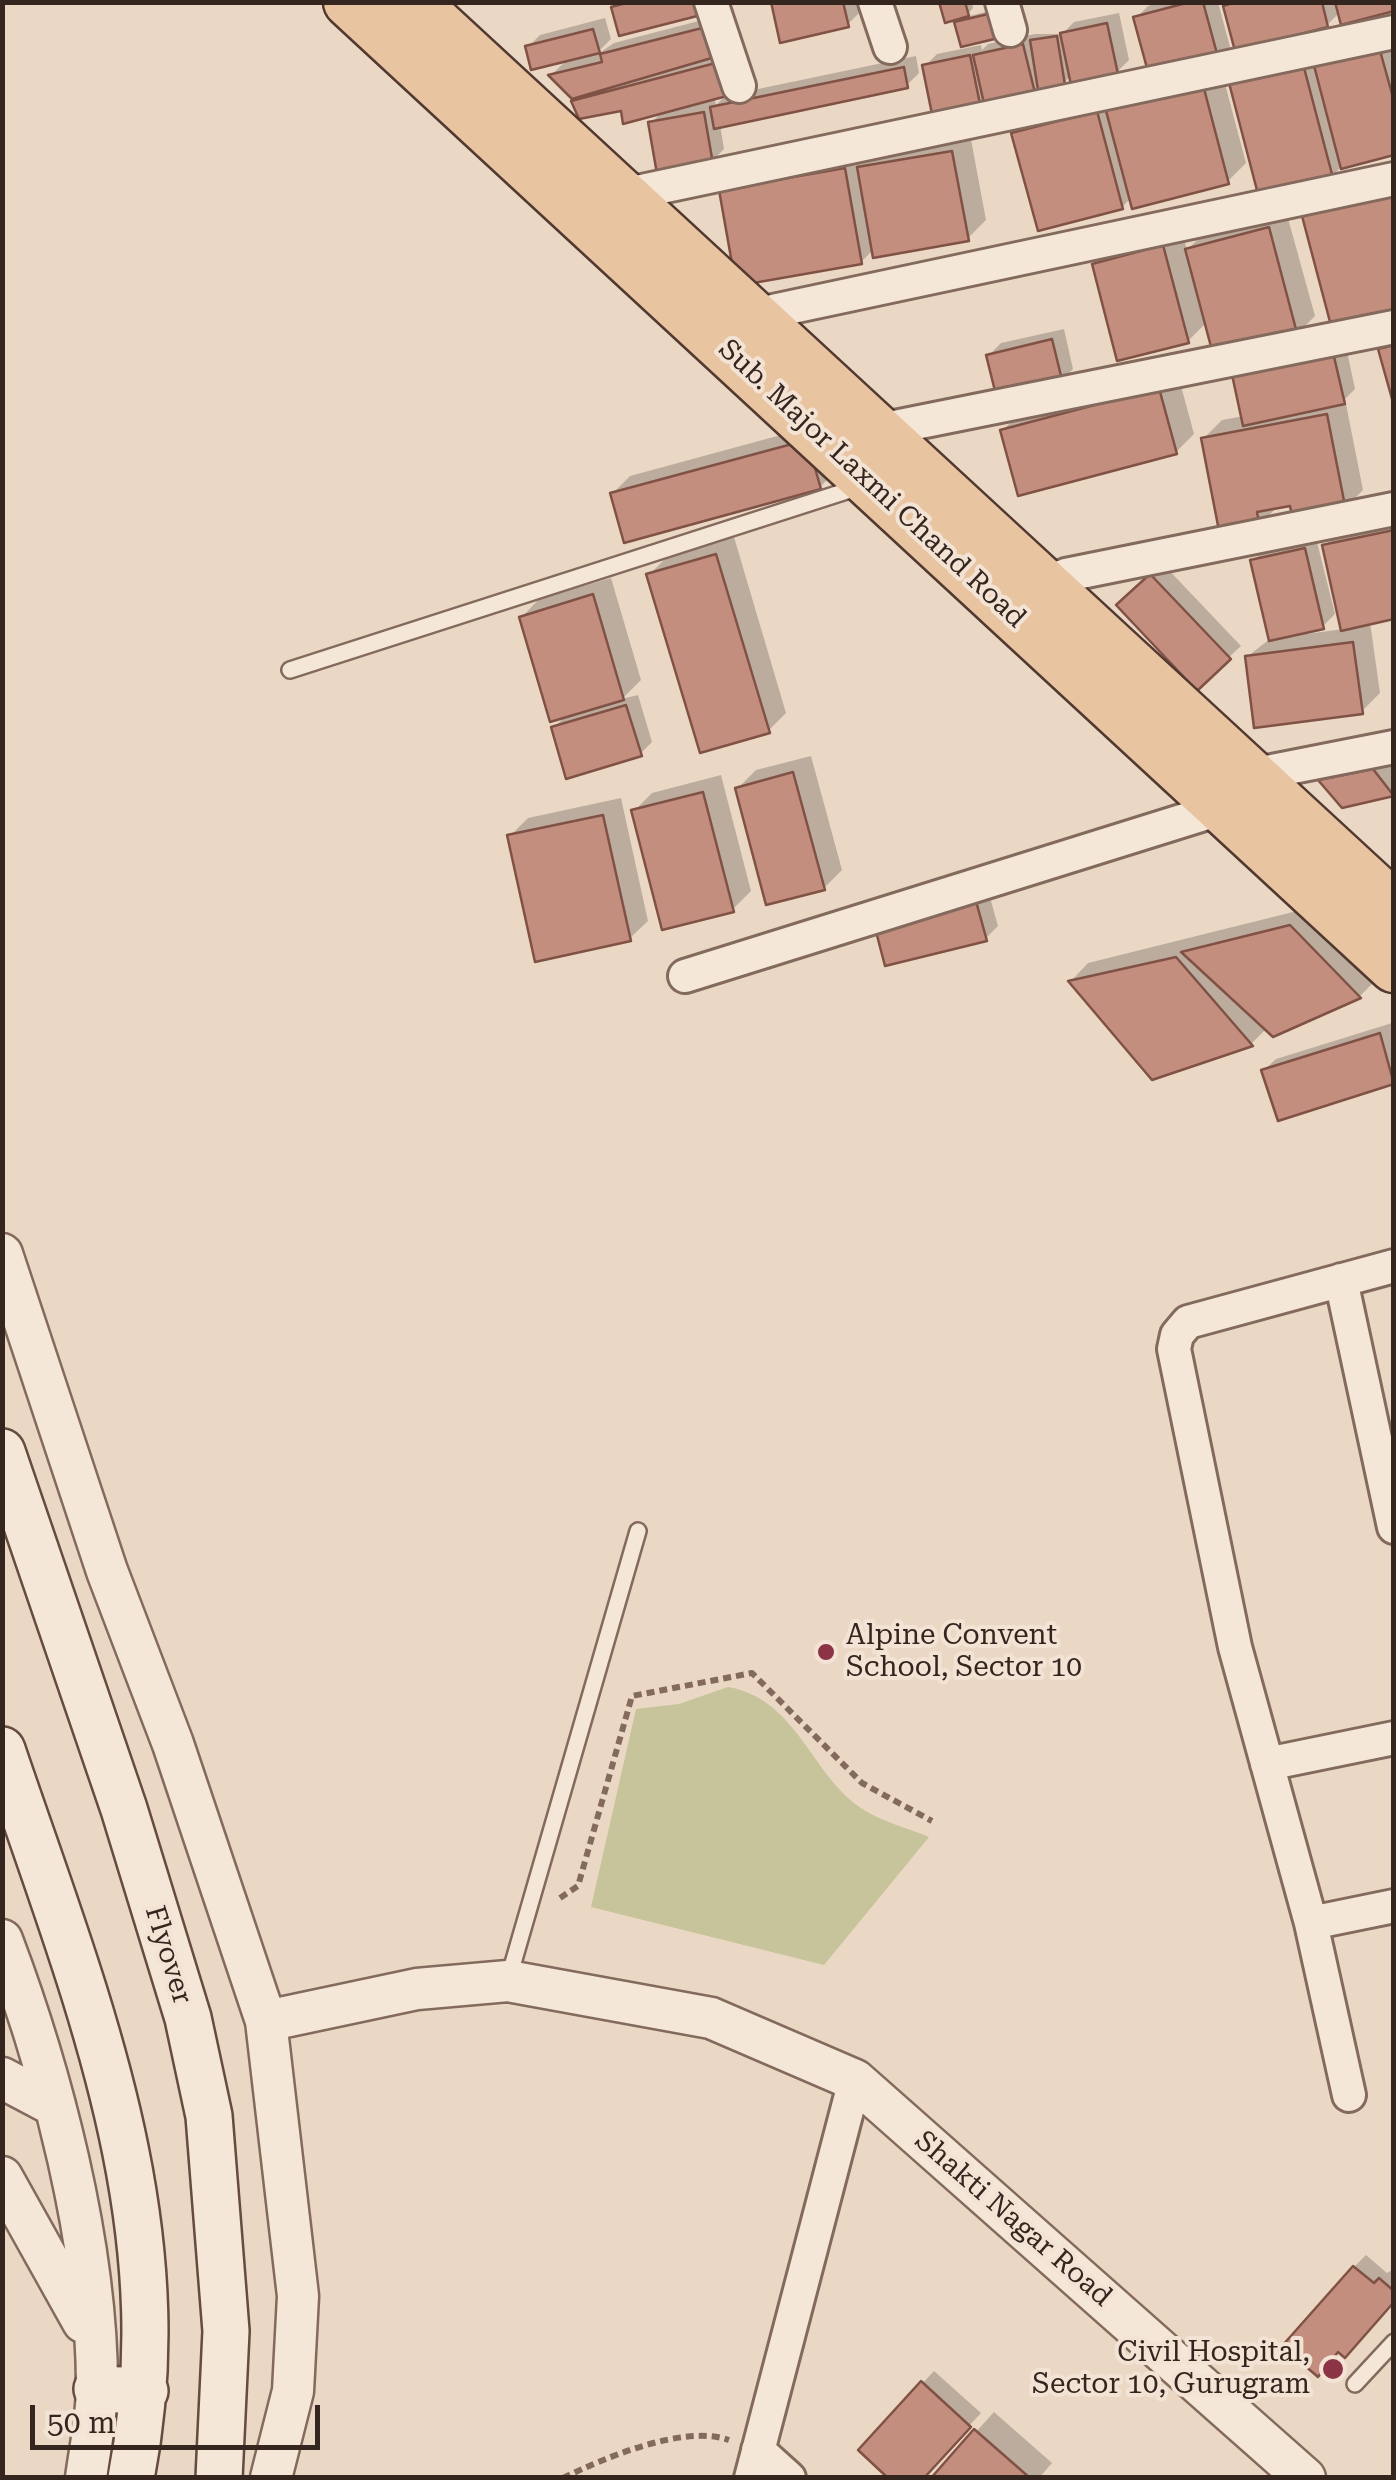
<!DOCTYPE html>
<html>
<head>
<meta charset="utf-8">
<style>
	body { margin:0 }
	#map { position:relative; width:1396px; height:2480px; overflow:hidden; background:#ead8c5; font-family:"Roboto Serif",serif }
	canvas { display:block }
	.frame { position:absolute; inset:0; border:5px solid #35251f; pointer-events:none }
	.scale { position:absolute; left:30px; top:2405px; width:290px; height:45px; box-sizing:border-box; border:5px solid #35251f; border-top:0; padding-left:12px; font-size:30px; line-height:35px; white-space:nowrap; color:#35251f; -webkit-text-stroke:8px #f2e3d4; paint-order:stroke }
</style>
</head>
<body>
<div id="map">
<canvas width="1396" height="2480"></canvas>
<div class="frame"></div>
<div class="scale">50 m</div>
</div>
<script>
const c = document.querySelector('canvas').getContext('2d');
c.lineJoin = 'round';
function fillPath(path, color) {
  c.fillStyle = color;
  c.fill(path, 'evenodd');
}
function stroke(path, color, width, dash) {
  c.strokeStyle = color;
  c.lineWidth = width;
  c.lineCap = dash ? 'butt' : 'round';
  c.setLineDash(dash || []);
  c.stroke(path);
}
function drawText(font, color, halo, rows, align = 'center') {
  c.font = font + ' "Roboto Serif",serif';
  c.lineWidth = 8;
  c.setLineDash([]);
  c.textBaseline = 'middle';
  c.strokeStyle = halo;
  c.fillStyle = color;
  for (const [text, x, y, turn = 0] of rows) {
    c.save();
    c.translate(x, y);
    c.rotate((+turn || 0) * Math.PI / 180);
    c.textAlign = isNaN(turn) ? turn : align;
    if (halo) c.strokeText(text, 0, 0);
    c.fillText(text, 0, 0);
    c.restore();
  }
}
fillPath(new Path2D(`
	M 728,1687 C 798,1699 812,1778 864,1810 C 883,1822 908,1828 929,1837 L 824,1965 L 591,1907 L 636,1709 L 679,1704 Z`), '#c7c39a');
fillPath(new Path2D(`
	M 773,2 L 857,2 L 859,13 L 847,25 Z
	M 942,2 L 972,2 L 973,8 L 965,17 L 1006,7 L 962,44 L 957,23 L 965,14 Z
	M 1161,2 L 1218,2 L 1230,47 L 1218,58 L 1136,18 L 1148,6 Z
	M 1230,2 L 1394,2 L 1340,12 L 1327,25 L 1226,7 Z
	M 1119,13 L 1129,60 L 1117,72 L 1071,75 L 1064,83 L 1043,86 L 1034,95 L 979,107 L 925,66 L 937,54 L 981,45 L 982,50 L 988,44 L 1035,34 L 1062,34 L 1074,22 Z
	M 718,16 L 739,50 L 734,94 L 916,56 L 919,73 L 907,85 L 720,125 L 724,149 L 712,161 L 651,123 L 663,111 L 574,102 L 583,93 L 551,75 L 568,59 L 528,47 L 540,35 L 605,18 L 611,39 L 593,57 L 614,43 ZM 727,94 L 716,105 L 714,97 Z
	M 1394,20 L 1394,152 L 1342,166 L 1332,176 L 1230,80 Z
	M 1220,65 L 1246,163 L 1228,181 L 1132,197 L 1122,207 L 1014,134 L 1032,116 Z
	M 970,134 L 986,220 L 968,238 L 874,249 L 861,262 L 721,191 L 863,151 L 865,163 L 877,150 Z
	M 1286,211 L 1315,316 L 1297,334 L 1207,322 L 1188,341 L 1094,264 L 1112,246 L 1181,229 L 1187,250 L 1206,231 Z
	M 1064,329 L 1073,369 L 1061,381 L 989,355 L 1001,343 Z
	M 1344,337 L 1355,389 L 1345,399 L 1363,490 L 1345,508 L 1292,503 L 1277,507 L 1259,526 L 1204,438 L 1222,420 L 1244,416 Z
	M 1177,371 L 1194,434 L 1176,452 L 1003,430 L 1021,412 Z
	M 825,423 L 838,469 L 820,487 L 612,494 L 630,476 Z
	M 1394,517 L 1394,617 L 1370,622 L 1380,693 L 1362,711 L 1247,657 L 1271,638 L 1253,561 L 1265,549 L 1316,538 L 1335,614 L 1323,626 L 1306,630 L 1307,634 L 1343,629 L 1325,545 L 1343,527 Z
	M 734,537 L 786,713 L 768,731 L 649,575 L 667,557 Z
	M 1163,564 L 1241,646 L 1197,687 L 1120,605 Z
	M 611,578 L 641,680 L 622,699 L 638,695 L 652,742 L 640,754 L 554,728 L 566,715 L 521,618 L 539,599 Z
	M 811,756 L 842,870 L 824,888 L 738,788 L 756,770 Z
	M 1385,758 L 1394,768 L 1394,793 L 1343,806 L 1322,780 L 1333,769 Z
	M 721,775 L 751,891 L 733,909 L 634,811 L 652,793 Z
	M 621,798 L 648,921 L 629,939 L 510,836 L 528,818 Z
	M 986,883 L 998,926 L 986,938 L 887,908 Z
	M 1309,908 L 1377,979 L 1360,996 L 1274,1034 L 1267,1028 L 1252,1043 L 1153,1077 L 1071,981 L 1088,963 Z
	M 1392,1023 L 1394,1082 L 1279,1117 L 1264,1070 L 1276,1059 Z
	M 1366,2255 L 1387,2273 L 1394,2269 L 1394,2300 L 1339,2350 L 1354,2267 Z
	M 934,2371 L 981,2413 L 921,2478 L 861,2449 Z
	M 994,2412 L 1052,2463 L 1039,2478 L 934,2478 Z`), '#0003');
const building = new Path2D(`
	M 630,2 L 706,2 L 709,13 L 619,36 L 611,7 Z
	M 771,2 L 843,2 L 849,27 L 780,43 Z
	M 939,2 L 965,2 L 969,16 L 945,23 Z
	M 1190,2 L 1203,2 L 1219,61 L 1150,79 L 1133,17 Z
	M 1236,2 L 1322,2 L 1328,27 L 1235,51 L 1223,6 Z
	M 1335,2 L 1394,2 L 1394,11 L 1341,25 Z
	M 1001,11 L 1007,36 L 961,47 L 954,22 Z
	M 1107,23 L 1118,74 L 1071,85 L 1060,33 Z
	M 706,27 L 715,57 L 572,99 L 548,75 L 602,62 L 600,54 Z
	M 593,29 L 600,53 L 531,70 L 525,46 Z
	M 1057,36 L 1065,85 L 1038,90 L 1030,40 Z
	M 1376,36 L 1394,101 L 1394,155 L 1341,169 L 1311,54 Z
	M 1023,44 L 1036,97 L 985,108 L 973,55 Z
	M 970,55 L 981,109 L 933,119 L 922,65 Z
	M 727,60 L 738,93 L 623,124 L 621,111 L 579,119 L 571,101 Z
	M 1302,60 L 1333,178 L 1259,198 L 1228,79 Z
	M 904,67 L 908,88 L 714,129 L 710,107 Z
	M 1202,81 L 1229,184 L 1132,209 L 1105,107 Z
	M 1097,111 L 1123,209 L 1038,231 L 1011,133 Z
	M 704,112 L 713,164 L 657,174 L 648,122 Z
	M 952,151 L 969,241 L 873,258 L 857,167 Z
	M 845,168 L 862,264 L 736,286 L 719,190 Z
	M 1394,192 L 1394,321 L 1334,337 L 1302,216 Z
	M 1269,227 L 1298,337 L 1214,358 L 1185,249 Z
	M 1163,245 L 1189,343 L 1117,361 L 1092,264 Z
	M 1052,339 L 1063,384 L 997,399 L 986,355 Z
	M 1394,345 L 1394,406 L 1378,349 Z
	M 1332,348 L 1345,404 L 1243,426 L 1231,370 Z
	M 1159,388 L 1177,454 L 1018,496 L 1000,430 Z
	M 1327,414 L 1346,511 L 1293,521 L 1290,506 L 1257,512 L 1260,528 L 1220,536 L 1201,438 Z
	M 807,440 L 821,489 L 624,543 L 610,493 Z
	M 1394,530 L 1394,619 L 1341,631 L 1322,545 Z
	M 1305,548 L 1324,629 L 1269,641 L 1250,560 Z
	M 716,554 L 770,733 L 700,753 L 646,574 Z
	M 1150,574 L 1231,659 L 1197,691 L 1116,605 Z
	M 593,594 L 624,700 L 550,722 L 519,617 Z
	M 1353,642 L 1363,714 L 1254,728 L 1245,656 Z
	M 626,705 L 642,756 L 566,779 L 551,727 Z
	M 1373,769 L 1394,796 L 1342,808 L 1318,780 Z
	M 793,772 L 825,890 L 766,905 L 735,788 Z
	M 703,792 L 734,912 L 662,930 L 631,810 Z
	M 603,815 L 631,941 L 535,962 L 507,835 Z
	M 974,894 L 987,941 L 885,966 L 873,920 Z
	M 1290,925 L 1361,998 L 1273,1037 L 1181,952 Z
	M 1176,957 L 1253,1046 L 1152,1080 L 1068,981 Z
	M 1380,1033 L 1394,1084 L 1278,1121 L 1261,1070 Z
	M 1353,2266 L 1374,2283 L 1379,2278 L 1394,2291 L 1394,2302 L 1345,2358 L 1338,2352 L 1318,2377 L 1282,2346 Z
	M 921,2381 L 971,2427 L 924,2478 L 888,2478 L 858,2450 Z
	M 974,2429 L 1030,2478 L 931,2478 Z`);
fillPath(building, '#c48e7f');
stroke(building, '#805145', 2.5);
const service = new Path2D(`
	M 290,670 L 862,486
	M 509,1977 L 638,1531
	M 1355,2384 L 1394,2342`);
const minor = new Path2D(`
	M 711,2 L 739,86
	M 875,2 L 890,47
	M 1002,2 L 1010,30
	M 623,195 L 1394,32
	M 749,330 L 773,311 L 1394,179
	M 880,430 L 1394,327
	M 1035,592 L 1044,583 L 1066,575 L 1394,509
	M 1252,775 L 1394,747
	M 685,976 L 1223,808
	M 1341,1280 L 1394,1527
	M 1267,1764 L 1394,1738
	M 1311,1923 L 1394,1906
	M 1349,2095 L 1311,1923 L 1235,1647 L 1174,1349 L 1177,1335 L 1188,1322 L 1394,1266
	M 758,2450 L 789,2478
	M 751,2478 L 855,2080`);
const tertiary = new Path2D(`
	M 2,1254 L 107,1571 L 173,1744 L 266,2021 L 298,2296 L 293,2391 L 271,2478
	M 2,1940 C 52,2072 97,2244 97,2386 C 97,2416 90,2448 86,2478
	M 266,2021 L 417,1989 L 508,1981 L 711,2018 L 855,2080 L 1305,2478
	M 2,2078 L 55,2106
	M 2,2177 L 83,2322`);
const secondary = new Path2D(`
	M 2,1452 L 124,1809 L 188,2018 L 209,2116 L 226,2331 L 219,2478
	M 2,1750 C 83,1990 182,2220 131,2478
	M 97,2389 L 145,2391`);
const primary = new Path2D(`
	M 349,2 L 1394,967
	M 413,2 L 1394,907`);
stroke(service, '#836a5d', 20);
stroke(minor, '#836a5d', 38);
stroke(tertiary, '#836a5d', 45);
stroke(secondary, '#654b40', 50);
stroke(primary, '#513931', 55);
stroke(new Path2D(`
	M 560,1898 L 578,1886 L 632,1696 L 752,1673 L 862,1783 L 932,1821
	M 563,2478 C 604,2458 684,2424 729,2440`), '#836a5d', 6, [8, 5]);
stroke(service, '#f5e7d8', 15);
stroke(minor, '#f5e7d8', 32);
stroke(tertiary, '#f5e7d8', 40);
stroke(secondary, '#f5e7d8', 45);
stroke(primary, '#e9c4a1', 50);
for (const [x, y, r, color] of [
	[826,1652,10,"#8c3346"],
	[1333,2369,12,"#8c3346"]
]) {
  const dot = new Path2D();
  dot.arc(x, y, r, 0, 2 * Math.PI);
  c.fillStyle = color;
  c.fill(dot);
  stroke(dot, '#f2e3d4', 4);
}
drawText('28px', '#35251f', '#f2e3d4', [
	["Sub. Major Laxmi Chand Road",872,484,43],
	["Flyover",168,1955,73],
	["Shakti Nagar Road",1013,2219,41]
]);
drawText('28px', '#35251f', '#f2e3d4', [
	["Alpine Convent",846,1636],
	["School, Sector 10",846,1668],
	["Civil Hospital,",1310,2353,"right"],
	["Sector 10, Gurugram",1310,2385,"right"]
], 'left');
</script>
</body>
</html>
